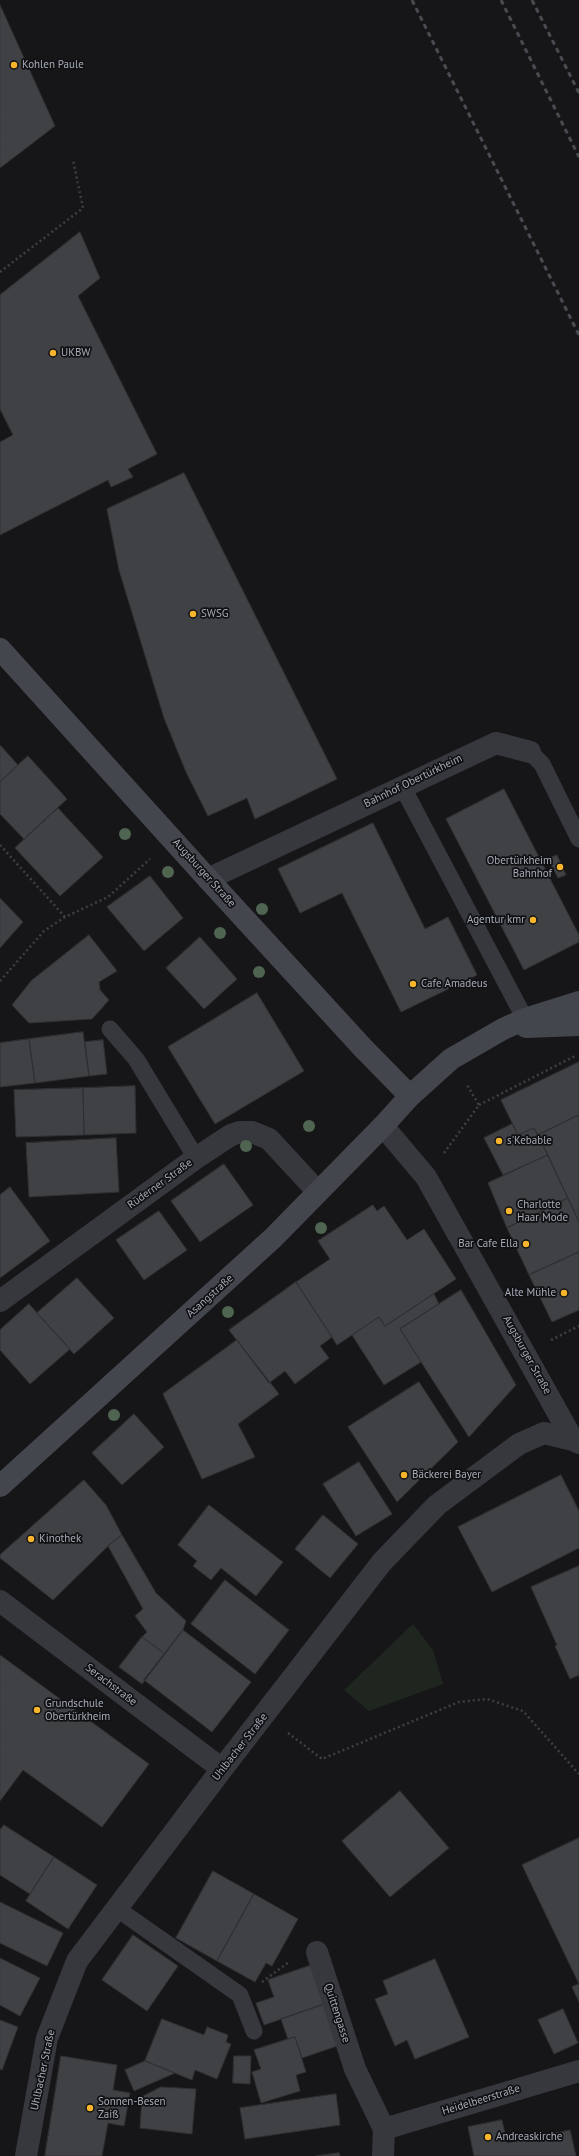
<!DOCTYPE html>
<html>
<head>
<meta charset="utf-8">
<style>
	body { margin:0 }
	canvas { display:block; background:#161618 }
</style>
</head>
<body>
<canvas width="579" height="2156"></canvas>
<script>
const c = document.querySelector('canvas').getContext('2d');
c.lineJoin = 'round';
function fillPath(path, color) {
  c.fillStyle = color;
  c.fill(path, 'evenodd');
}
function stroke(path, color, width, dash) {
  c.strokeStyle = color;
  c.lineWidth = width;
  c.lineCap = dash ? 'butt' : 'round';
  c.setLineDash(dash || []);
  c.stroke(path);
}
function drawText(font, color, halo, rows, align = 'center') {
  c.font = font + ' "PT Sans",sans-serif';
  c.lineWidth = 3.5;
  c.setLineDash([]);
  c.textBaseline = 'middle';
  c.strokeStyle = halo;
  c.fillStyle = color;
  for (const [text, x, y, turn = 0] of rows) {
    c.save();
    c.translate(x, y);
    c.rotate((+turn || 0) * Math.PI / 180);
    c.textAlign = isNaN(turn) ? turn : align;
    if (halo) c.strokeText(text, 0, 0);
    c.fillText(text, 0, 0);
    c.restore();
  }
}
fillPath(new Path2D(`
	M 413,1624 L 433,1650 L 443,1684 L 369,1711 L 344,1690 Z`), '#1e261f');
const building = new Path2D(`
	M 0,5 L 55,126 L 0,168 Z
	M 80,232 L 100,278 L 78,296 L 157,454 L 128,469 L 133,477 L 111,487 L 108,480 L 0,535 L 0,442 L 13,435 L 0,409 L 0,295 Z
	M 184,473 L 337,779 L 255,819 L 247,798 L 208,816 L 186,772 L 164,718 L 119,570 L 107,509 Z
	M 0,745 L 18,765 L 0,782 Z
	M 28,756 L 67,799 L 24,839 L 0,814 L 0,782 Z
	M 504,789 L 579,935 L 579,942 L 524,970 L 446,819 Z
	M 58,808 L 103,857 L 60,896 L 15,848 Z
	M 373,823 L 425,929 L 448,917 L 477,975 L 401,1012 L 342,893 L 300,913 L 278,869 Z
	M 557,855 L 566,875 L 558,878 L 548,859 Z
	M 150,876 L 183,918 L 144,951 L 107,907 Z
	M 0,898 L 23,922 L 0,948 Z
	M 89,935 L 117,971 L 99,982 L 100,990 L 109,1000 L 92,1019 L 29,1023 L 12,1005 L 31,981 Z
	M 200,937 L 237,979 L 204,1009 L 166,968 Z
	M 257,993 L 304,1071 L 215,1124 L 168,1047 Z
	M 83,1032 L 89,1076 L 35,1083 L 29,1039 Z
	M 29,1039 L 35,1083 L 0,1087 L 0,1043 Z
	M 103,1040 L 107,1074 L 89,1076 L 85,1042 Z
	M 579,1062 L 579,1115 L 538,1135 L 534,1128 L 518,1135 L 501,1100 Z
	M 135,1086 L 136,1133 L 84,1135 L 83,1088 Z
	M 83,1088 L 84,1135 L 16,1137 L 14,1090 Z
	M 579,1115 L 579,1222 L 538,1135 Z
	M 512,1124 L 518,1135 L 534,1128 L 548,1155 L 503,1175 L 484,1138 Z
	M 116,1138 L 119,1192 L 29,1197 L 26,1143 Z
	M 548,1155 L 568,1198 L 507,1228 L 488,1183 Z
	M 224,1164 L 253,1205 L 200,1242 L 171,1201 Z
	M 10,1187 L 50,1241 L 0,1278 L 0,1195 Z
	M 568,1198 L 579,1222 L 579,1252 L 529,1275 L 507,1228 Z
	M 373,1205 L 377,1211 L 384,1206 L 407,1240 L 424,1229 L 456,1279 L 385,1326 L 379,1317 L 337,1345 L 296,1282 L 330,1259 L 318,1241 Z
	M 159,1211 L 187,1250 L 144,1280 L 116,1240 Z
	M 579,1252 L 579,1310 L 552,1322 L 529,1275 Z
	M 77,1278 L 114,1318 L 74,1354 L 37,1313 Z
	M 296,1282 L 332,1337 L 320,1346 L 329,1358 L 295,1384 L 285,1371 L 269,1383 L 229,1330 Z
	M 461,1290 L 516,1385 L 469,1437 L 400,1329 Z
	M 434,1294 L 439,1304 L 400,1329 L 421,1362 L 384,1385 L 352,1335 L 379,1317 L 385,1326 Z
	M 29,1304 L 70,1349 L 30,1384 L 0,1350 L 0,1330 Z
	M 237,1340 L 279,1394 L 238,1424 L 255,1457 L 202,1479 L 163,1394 Z
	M 419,1382 L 458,1442 L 397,1502 L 348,1427 Z
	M 134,1414 L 164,1447 L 122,1485 L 92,1453 Z
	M 359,1462 L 392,1514 L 356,1536 L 323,1484 Z
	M 561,1475 L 579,1511 L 579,1548 L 492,1592 L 458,1527 Z
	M 84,1480 L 106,1505 L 122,1535 L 108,1546 L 53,1600 L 0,1558 L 0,1555 Z
	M 209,1505 L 283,1562 L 256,1596 L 221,1568 L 211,1580 L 193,1566 L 197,1561 L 178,1545 Z
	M 323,1515 L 358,1544 L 330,1578 L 295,1549 Z
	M 122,1535 L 156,1593 L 186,1621 L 183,1630 L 165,1654 L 142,1637 L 147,1632 L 135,1616 L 143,1609 L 108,1546 Z
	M 579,1566 L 579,1675 L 570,1679 L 555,1646 L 557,1645 L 531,1587 Z
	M 225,1580 L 289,1630 L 255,1674 L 191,1624 Z
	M 183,1630 L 251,1682 L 212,1732 L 144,1680 Z
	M 142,1637 L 165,1654 L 142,1684 L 119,1667 Z
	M 0,1655 L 149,1764 L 102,1827 L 23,1770 L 0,1801 Z
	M 400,1791 L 449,1848 L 390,1897 L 342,1841 Z
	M 4,1825 L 54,1857 L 30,1894 L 0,1875 L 0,1830 Z
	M 579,1838 L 579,1984 L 522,1865 Z
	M 54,1857 L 97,1885 L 68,1929 L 26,1901 Z
	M 213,1871 L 254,1894 L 217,1961 L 176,1938 Z
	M 254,1894 L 298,1919 L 272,1966 L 266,1963 L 255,1982 L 217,1961 Z
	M 0,1902 L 63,1933 L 47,1966 L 0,1943 Z
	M 133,1935 L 178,1966 L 147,2011 L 102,1980 Z
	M 0,1958 L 40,1978 L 20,2016 L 0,2005 Z
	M 435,1959 L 469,2037 L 415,2059 L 407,2040 L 395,2046 L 375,1999 L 388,1994 L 383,1981 Z
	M 312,1965 L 325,2004 L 264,2025 L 256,2003 L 274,1997 L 268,1980 Z
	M 579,1984 L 579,2002 L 572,1987 Z
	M 325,2004 L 340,2045 L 302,2058 L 295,2037 L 288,2039 L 281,2019 Z
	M 563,2009 L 578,2043 L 554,2054 L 538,2020 Z
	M 162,2019 L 204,2035 L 207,2027 L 228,2035 L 226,2042 L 231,2044 L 217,2079 L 195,2070 L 192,2080 L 145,2061 Z
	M 0,2020 L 18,2027 L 2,2070 L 0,2069 Z
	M 295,2037 L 306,2072 L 296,2075 L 300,2091 L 261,2103 L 252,2072 L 261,2069 L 254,2050 Z
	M 61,2056 L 117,2065 L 113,2090 L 130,2093 L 124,2126 L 108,2123 L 102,2156 L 45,2156 Z
	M 234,2056 L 251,2056 L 250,2084 L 233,2083 Z
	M 145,2061 L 175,2073 L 134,2091 L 125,2070 Z
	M 161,2087 L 196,2089 L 192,2134 L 140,2128 L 142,2097 Z
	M 336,2094 L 340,2125 L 245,2139 L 240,2108 Z
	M 502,2120 L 507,2143 L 570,2130 L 576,2156 L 474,2156 L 468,2127 Z
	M 339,2153 L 340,2156 L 316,2156 Z`);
fillPath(building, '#404145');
stroke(building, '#303034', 1);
stroke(new Path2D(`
	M 0,272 L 83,208 L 73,160
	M 0,845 L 65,917
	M 0,981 L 44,931 L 65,917 L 108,897 L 150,859
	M 479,1105 L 575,1056
	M 444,1153 L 479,1105 L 467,1085
	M 551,1340 L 579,1326
	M 288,1733 L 322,1759 L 459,1702 L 487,1699 L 523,1711 L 579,1774
	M 262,1982 L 289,1962`), '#3c3f44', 2.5, [2, 3]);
stroke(new Path2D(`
	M 530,752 L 542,764 L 579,839
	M 402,786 L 525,1019
	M 110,1029 L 136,1059 L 196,1158
	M 116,1908 L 240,1995 L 254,2031`), '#37383d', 17);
stroke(new Path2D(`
	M 208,879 L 496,743 L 530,752
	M 383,1126 L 426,1177 L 573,1440 L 579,1443
	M 0,1301 L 196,1158 L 231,1135 L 240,1132 L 252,1132 L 269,1139 L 318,1192
	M 0,1601 L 222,1769
	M 317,1952 L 355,2069 L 384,2129 L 383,2156
	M 384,2129 L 579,2071
	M 26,2156 L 47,2038 L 77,1961 L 222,1769 L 382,1562 L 437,1505 L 519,1444 L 544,1433 L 573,1440`), '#37383d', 22);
stroke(new Path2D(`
	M 0,649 L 208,879 L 363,1048 L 410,1096
	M 526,1027 L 579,1025
	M 0,1486 L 273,1238 L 383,1126 L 410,1096 L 451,1059 L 503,1029 L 525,1019 L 579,1002`), '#44464d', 22);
stroke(new Path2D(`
	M 412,0 L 579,335
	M 501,0 L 579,157
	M 532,0 L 579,93`), '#494b52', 3, [5, 4]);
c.fillStyle = '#4f6451';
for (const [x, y] of [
	[125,834],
	[168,872],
	[262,909],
	[220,933],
	[259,972],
	[309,1126],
	[246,1146],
	[321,1228],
	[228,1312],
	[114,1415]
]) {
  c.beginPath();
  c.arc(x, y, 6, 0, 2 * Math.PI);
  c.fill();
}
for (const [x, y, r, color] of [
	[14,65,4,"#f9b62d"],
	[53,353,4,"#f9b62d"],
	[193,614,4,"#f9b62d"],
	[560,867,4,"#f9b62d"],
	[533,920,4,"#f9b62d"],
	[413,984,4,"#f9b62d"],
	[499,1141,4,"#f9b62d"],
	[509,1211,4,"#f9b62d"],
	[526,1244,4,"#f9b62d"],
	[564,1293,4,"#f9b62d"],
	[404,1475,4,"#f9b62d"],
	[31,1539,4,"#f9b62d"],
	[37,1710,4,"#f9b62d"],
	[90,2108,4,"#f9b62d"],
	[488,2137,4,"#f9b62d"]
]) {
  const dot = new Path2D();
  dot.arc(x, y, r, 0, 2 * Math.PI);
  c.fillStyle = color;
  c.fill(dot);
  stroke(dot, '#111113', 1.5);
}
drawText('11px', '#a7acb8', '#111113', [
	["Kohlen Paule",22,65],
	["UKBW",61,353],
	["SWSG",201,614],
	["Obertürkheim",552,861,"right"],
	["Bahnhof",552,874,"right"],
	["Agentur kmr",525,920,"right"],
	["Cafe Amadeus",421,984],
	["s'Kebable",507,1141],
	["Charlotte",517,1205],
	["Haar Mode",517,1218],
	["Bar Cafe Ella",518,1244,"right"],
	["Alte Mühle",556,1293,"right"],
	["Bäckerei Bayer",412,1475],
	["Kinothek",39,1539],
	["Grundschule",45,1704],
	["Obertürkheim",45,1717],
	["Sonnen-Besen",98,2102],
	["Zaiß",98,2115],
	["Andreaskirche",496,2137]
], 'left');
drawText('11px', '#a7acb8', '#111113', [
	["Bahnhof Obertürkheim",413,781,-26],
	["Augsburger Straße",204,873,48],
	["Rüderner Straße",160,1184,-36],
	["Asangstraße",210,1296,-42],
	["Augsburger Straße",527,1355,61],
	["Serachstraße",111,1685,37],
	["Uhlbacher Straße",240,1747,-52],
	["Quittengasse",337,2013,72],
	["Uhlbacher Straße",43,2070,-78],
	["Heidelbeerstraße",481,2100,-17]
]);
</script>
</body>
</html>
